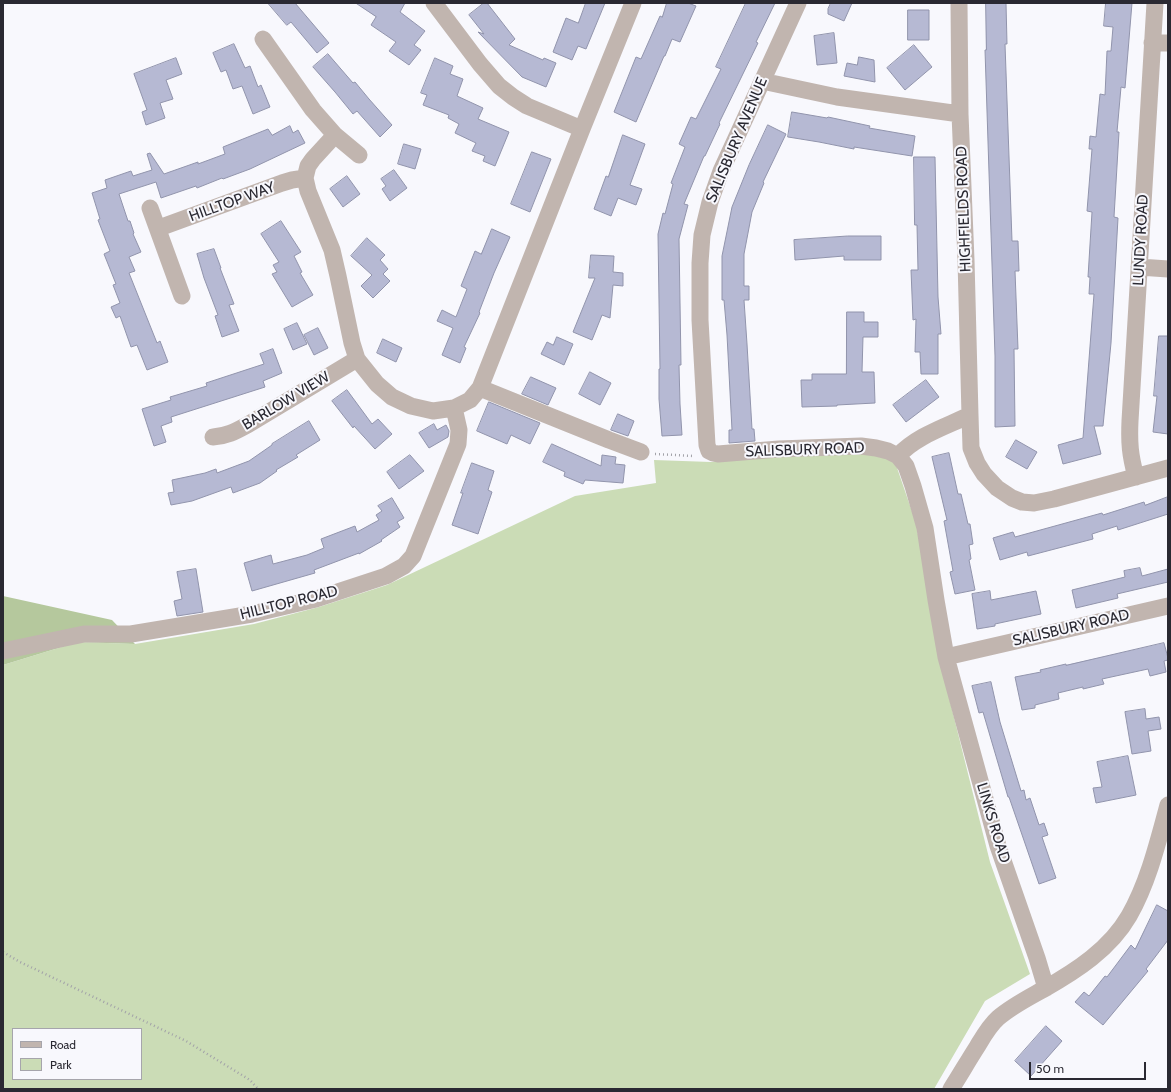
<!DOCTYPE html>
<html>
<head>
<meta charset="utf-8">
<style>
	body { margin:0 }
	#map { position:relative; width:1171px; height:1092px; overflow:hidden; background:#f8f8fd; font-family:Cabin,sans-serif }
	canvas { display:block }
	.frame { position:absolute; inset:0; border:4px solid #2a2932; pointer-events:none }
	.legend { position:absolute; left:12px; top:1028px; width:130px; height:52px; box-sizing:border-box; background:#f8f8fd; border:1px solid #a6a5ac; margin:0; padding:5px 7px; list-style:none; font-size:12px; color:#2a2932 }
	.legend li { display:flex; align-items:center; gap:8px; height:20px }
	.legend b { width:20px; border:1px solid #a6a5ac }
	.scale { position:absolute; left:1029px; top:1062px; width:117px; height:18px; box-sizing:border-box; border:2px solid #2a2932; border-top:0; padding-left:5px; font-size:12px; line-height:14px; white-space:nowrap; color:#2a2932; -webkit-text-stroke:3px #f8f8fd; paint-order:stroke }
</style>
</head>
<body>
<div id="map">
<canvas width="1171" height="1092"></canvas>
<div class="frame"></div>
<ul class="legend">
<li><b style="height:5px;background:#c1b5af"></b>Road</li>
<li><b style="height:11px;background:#cbdcb6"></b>Park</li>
</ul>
<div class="scale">50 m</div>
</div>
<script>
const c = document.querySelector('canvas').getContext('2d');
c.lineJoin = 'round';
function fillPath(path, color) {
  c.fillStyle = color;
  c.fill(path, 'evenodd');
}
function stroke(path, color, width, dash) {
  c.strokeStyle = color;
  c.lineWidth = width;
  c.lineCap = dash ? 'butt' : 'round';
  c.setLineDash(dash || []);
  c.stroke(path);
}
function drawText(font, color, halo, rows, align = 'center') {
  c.font = font + ' Cabin,sans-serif';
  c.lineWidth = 4;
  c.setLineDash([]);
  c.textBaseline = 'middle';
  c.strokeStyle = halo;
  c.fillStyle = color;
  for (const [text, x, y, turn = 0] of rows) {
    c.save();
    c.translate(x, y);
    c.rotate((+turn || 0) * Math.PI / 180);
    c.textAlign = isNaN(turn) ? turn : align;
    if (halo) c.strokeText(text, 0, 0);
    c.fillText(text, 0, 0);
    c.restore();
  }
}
fillPath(new Path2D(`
	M 833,452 L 878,455 L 894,459 L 916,523 L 938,653 L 990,862 L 1030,974 L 985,1001 L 934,1089 L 3,1089 L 3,665 L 78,642 L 135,644 L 254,624 L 319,607 L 387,585 L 575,496 L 656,483 L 654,460 L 711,462 ZM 13,1029 L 141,1029 L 141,1079 L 13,1079 Z`), '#cbdcb6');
fillPath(new Path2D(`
	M 3,596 L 112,620 L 135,644 L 78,642 L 3,665 Z`), '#b5c89d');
const building = new Path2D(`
	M 268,3 L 295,3 L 329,43 L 317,53 L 291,22 L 287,25 Z
	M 356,3 L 405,3 L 400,12 L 425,31 L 414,45 L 421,50 L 409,65 L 389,51 L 396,42 L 371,25 L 376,17 Z
	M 484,3 L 487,3 L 515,39 L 509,45 L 543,60 L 544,58 L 556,63 L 546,87 L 522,77 L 478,32 L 484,34 L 469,15 Z
	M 586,3 L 605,3 L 586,49 L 578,46 L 572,60 L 553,52 L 566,18 L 578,23 Z
	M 667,3 L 688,3 L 696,6 L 680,42 L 672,39 L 665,56 L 664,56 L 636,122 L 614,112 L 636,57 L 641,59 L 660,16 L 662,17 Z
	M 746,3 L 775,3 L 756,42 L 758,43 L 719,123 L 720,124 L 705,156 L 704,156 L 684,204 L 688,205 L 679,239 L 681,365 L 679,365 L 680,404 L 682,435 L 662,436 L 659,399 L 659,369 L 660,369 L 658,234 L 663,213 L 665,214 L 673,184 L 671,183 L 685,147 L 679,144 L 691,117 L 696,119 L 721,69 L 716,67 Z
	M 831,3 L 852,3 L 844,21 L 828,14 L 828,9 Z
	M 986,3 L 1006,3 L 1007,44 L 1005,44 L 1012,241 L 1018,241 L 1019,271 L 1015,271 L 1018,349 L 1014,349 L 1015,426 L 995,427 L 995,356 L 985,50 L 986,50 Z
	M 1106,3 L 1132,3 L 1125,88 L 1121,87 L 1117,132 L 1119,132 L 1114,217 L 1118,218 L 1111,343 L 1103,426 L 1094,426 L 1101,454 L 1063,464 L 1058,445 L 1083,438 L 1094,294 L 1089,294 L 1090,277 L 1088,277 L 1092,212 L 1087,211 L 1092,149 L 1089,149 L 1090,136 L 1096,137 L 1100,94 L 1105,95 L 1107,51 L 1111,51 L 1113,27 L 1104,26 Z
	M 908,10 L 929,10 L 929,40 L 908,40 Z
	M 834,33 L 837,63 L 817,65 L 814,36 Z
	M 234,44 L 245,68 L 250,66 L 258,87 L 261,85 L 270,107 L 253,114 L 242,86 L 233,89 L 226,70 L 221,72 L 213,53 Z
	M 914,45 L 932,67 L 905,90 L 887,68 Z
	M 328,54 L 353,83 L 355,82 L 369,99 L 392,125 L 380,137 L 357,111 L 353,114 L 335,92 L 313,67 Z
	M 859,57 L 874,60 L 875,82 L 844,76 L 847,63 L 857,65 Z
	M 176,58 L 182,74 L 166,80 L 173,99 L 160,103 L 165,118 L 146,125 L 142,112 L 147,110 L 134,74 Z
	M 435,58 L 453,66 L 450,74 L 463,79 L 457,96 L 483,108 L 478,119 L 509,132 L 495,166 L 483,161 L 485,156 L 472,151 L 476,143 L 455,133 L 459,124 L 448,118 L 449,115 L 423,105 L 427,95 L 421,93 Z
	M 792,112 L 827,118 L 828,117 L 870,126 L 869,128 L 915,136 L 912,156 L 854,147 L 854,149 L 819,142 L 788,137 Z
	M 768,125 L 786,134 L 763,182 L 764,183 L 752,212 L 744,254 L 744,286 L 749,286 L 749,300 L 744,300 L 747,344 L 752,429 L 754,429 L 755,441 L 729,443 L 729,430 L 732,430 L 727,335 L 724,300 L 722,300 L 722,256 L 732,207 L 749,165 Z
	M 290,126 L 293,133 L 298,130 L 305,143 L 250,169 L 223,179 L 222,178 L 197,188 L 196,186 L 161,198 L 156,182 L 119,194 L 128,221 L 130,221 L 134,233 L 133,234 L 141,252 L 129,257 L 135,271 L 129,273 L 157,343 L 160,341 L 168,362 L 147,370 L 137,345 L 131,347 L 120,316 L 116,318 L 111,307 L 120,303 L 113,285 L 116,284 L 104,254 L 110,251 L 98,220 L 100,219 L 92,193 L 107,188 L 105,180 L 131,171 L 133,176 L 152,170 L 147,154 L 150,153 L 164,174 L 198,162 L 198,164 L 225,154 L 223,147 L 268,129 L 272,135 Z
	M 623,135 L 645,144 L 630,185 L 642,189 L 636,205 L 618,198 L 611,216 L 594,209 L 606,176 L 608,177 Z
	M 404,144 L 421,149 L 415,169 L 398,164 Z
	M 532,152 L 551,159 L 530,212 L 511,204 Z
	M 914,157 L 935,157 L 938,297 L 941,334 L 938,334 L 938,374 L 921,374 L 920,352 L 915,352 L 916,319 L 913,320 L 911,270 L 918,270 L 917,225 L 915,225 Z
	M 394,170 L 407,188 L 390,201 L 382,189 L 386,186 L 381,179 Z
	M 347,176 L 360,194 L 343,207 L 330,189 Z
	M 281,221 L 301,252 L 294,256 L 302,272 L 300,273 L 313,295 L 292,307 L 272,274 L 277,272 L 273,265 L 279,262 L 261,234 Z
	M 492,229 L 510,237 L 494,273 L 479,312 L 480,313 L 464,347 L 466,348 L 460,363 L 442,355 L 453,328 L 437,321 L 442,310 L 456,317 L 467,289 L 461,286 L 475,251 L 481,254 Z
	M 848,236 L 881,236 L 881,260 L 844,260 L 844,256 L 795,260 L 794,240 Z
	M 367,238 L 385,255 L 380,260 L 388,269 L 383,274 L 390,281 L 373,298 L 361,286 L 372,275 L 351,256 Z
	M 214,249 L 221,268 L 220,268 L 234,304 L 229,305 L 239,331 L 222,337 L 215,316 L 218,315 L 204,278 L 197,254 Z
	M 591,255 L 614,256 L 613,272 L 623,273 L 623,286 L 613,285 L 610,318 L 602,315 L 592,340 L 573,332 L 595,278 L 589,278 Z
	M 847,312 L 864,312 L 864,322 L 878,322 L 878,337 L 863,337 L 862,372 L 874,372 L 875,403 L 837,405 L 837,406 L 802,407 L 801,380 L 812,380 L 812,374 L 846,374 Z
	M 297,323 L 307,344 L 293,350 L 284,329 Z
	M 318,328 L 328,348 L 314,355 L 304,335 Z
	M 1159,336 L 1168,336 L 1168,434 L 1153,432 L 1157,396 L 1154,396 Z
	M 557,337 L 573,344 L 564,365 L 541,354 L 547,342 L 553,345 Z
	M 383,339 L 402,348 L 396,362 L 377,353 Z
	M 273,349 L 282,373 L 263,381 L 265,387 L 171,417 L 172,422 L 161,426 L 166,442 L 154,446 L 142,409 L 171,400 L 170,397 L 207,386 L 206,383 L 264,364 L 260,354 Z
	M 590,372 L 611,383 L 600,405 L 579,394 Z
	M 531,377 L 556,388 L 548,405 L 522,394 Z
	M 926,380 L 939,397 L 906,422 L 893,405 Z
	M 347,390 L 372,424 L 378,419 L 392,434 L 375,449 L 354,426 L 353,428 L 332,401 Z
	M 489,402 L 540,423 L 530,444 L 511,435 L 507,444 L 477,431 Z
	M 618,414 L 634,421 L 628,436 L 611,430 Z
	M 309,421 L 320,440 L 296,455 L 298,457 L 276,470 L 277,471 L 260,483 L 233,493 L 231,487 L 192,501 L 171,505 L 168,493 L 174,492 L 172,480 L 205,473 L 216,469 L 217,473 L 249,461 L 272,445 L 272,444 Z
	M 434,424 L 437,430 L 446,425 L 449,431 L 448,437 L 429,448 L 419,433 Z
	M 1016,440 L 1037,452 L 1027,469 L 1006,457 Z
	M 552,444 L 601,466 L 602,455 L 616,457 L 615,464 L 625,465 L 623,483 L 585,480 L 583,484 L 564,476 L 565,472 L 543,462 Z
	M 949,453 L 958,494 L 961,494 L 968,524 L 970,524 L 973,544 L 969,545 L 971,559 L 969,560 L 975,590 L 955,594 L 950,572 L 953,571 L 944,521 L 947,520 L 932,457 Z
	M 410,455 L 424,471 L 399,489 L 387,472 Z
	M 472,463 L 494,471 L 488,490 L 492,492 L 478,534 L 452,525 L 463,493 L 461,493 Z
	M 1168,497 L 1168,514 L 1118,530 L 1117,526 L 1092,534 L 1093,539 L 1028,556 L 1027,552 L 1000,560 L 993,538 L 1013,532 L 1015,537 L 1102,513 L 1103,515 L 1144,502 L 1145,505 Z
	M 392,498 L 404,518 L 397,522 L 400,527 L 381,540 L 382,541 L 359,554 L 359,553 L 314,570 L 315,573 L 252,591 L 244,563 L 271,555 L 273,564 L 307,555 L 324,548 L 321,539 L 355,526 L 357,532 L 379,520 L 376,515 L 382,511 L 378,506 Z
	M 1140,568 L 1142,576 L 1168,569 L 1168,582 L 1117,594 L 1118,598 L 1076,608 L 1072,590 L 1125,577 L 1124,571 Z
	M 196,569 L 203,612 L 177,616 L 174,601 L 182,599 L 177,572 Z
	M 990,591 L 991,600 L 1036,591 L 1041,614 L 995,624 L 995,626 L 977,629 L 972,594 Z
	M 1164,643 L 1168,658 L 1168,660 L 1164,661 L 1166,672 L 1150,676 L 1148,669 L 1102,679 L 1104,684 L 1083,689 L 1083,687 L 1058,693 L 1059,699 L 1035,705 L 1035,708 L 1022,710 L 1015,677 L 1041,672 L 1040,670 L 1066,664 L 1066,665 Z
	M 991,682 L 1000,722 L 1021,791 L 1024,790 L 1026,800 L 1030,798 L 1039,825 L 1044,823 L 1048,835 L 1042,837 L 1056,878 L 1039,884 L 1009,797 L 1008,797 L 983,712 L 979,713 L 972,686 Z
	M 1145,709 L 1146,719 L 1159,717 L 1161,729 L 1148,731 L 1151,751 L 1132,754 L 1125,712 Z
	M 1128,756 L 1136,795 L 1096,803 L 1093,788 L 1102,787 L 1097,762 Z
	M 1157,905 L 1168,911 L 1168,940 L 1146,969 L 1148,971 L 1103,1025 L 1075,1002 L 1084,992 L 1089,996 L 1105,976 L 1107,977 L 1131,945 L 1135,949 Z
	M 1046,1026 L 1062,1041 L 1031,1076 L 1015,1061 Z`);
fillPath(building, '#b6b9d3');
stroke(building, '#9194ac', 1);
stroke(new Path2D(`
	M 655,454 L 694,456
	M 3,952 L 20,962 L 186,1041 L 250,1080 L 258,1089`), '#a2a2a8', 2.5, [1, 3]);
stroke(new Path2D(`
	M 434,3 L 480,64 L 499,86 L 513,97 L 527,106 L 582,129
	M 798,3 L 721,171 L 710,202 L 702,235 L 700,263 L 700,320 L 707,445 L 709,451 L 713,453 L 718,454 L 779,449 L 861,446 L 876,448 L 888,451 L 898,456 L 906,466 L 913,486 L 925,528 L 936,600 L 946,657 L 1168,606
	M 959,3 L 960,114 L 966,260 L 970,415 L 971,448 L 977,463 L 984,474 L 997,488 L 1012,498 L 1022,502 L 1034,503 L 1054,499 L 1168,468
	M 263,39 L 313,110 L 335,135 L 359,155
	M 1152,43 L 1168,43
	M 762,81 L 837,97 L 960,114
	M 335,135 L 313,159 L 308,166 L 305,178 L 308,191 L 332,250 L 338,276 L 352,343 L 357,359 L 377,384 L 392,397 L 411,406 L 433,411 L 454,408 L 470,400 L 480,388 L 582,129 L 633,3
	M 150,208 L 182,296
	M 159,228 L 282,183 L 292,180 L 305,178
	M 1139,267 L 1168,269
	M 480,388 L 609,440 L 641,452
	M 213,437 C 228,436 236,431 249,424 L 357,359
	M 898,456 C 916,436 945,427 970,415
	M 1136,477 C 1130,455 1129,443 1130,421 L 1155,3
	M 3,651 L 84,634 L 131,634 L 252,614 L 316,599 L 386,576 L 404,566 L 413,556 L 419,541 L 458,444 L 459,430 L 454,408
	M 946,657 L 998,846 L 1037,958 L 1046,988
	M 951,1089 C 960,1075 968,1061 977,1047 C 983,1037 989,1026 998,1018 C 1012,1006 1028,998 1044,989 C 1076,971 1110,949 1129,916 C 1148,883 1158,842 1168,805`), '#c1b5af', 17);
drawText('15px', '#2a2932', '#f8f8fd', [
	["SALISBURY AVENUE",737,140,-67],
	["HILLTOP WAY",232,202,-20],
	["HIGHFIELDS ROAD",964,209,-92],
	["LUNDY ROAD",1141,240,-87],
	["BARLOW VIEW",286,401,-31],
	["SALISBURY ROAD",805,450,-2],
	["HILLTOP ROAD",289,603,-14],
	["SALISBURY ROAD",1071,628,-13],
	["LINKS ROAD",993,823,73]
]);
</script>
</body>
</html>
